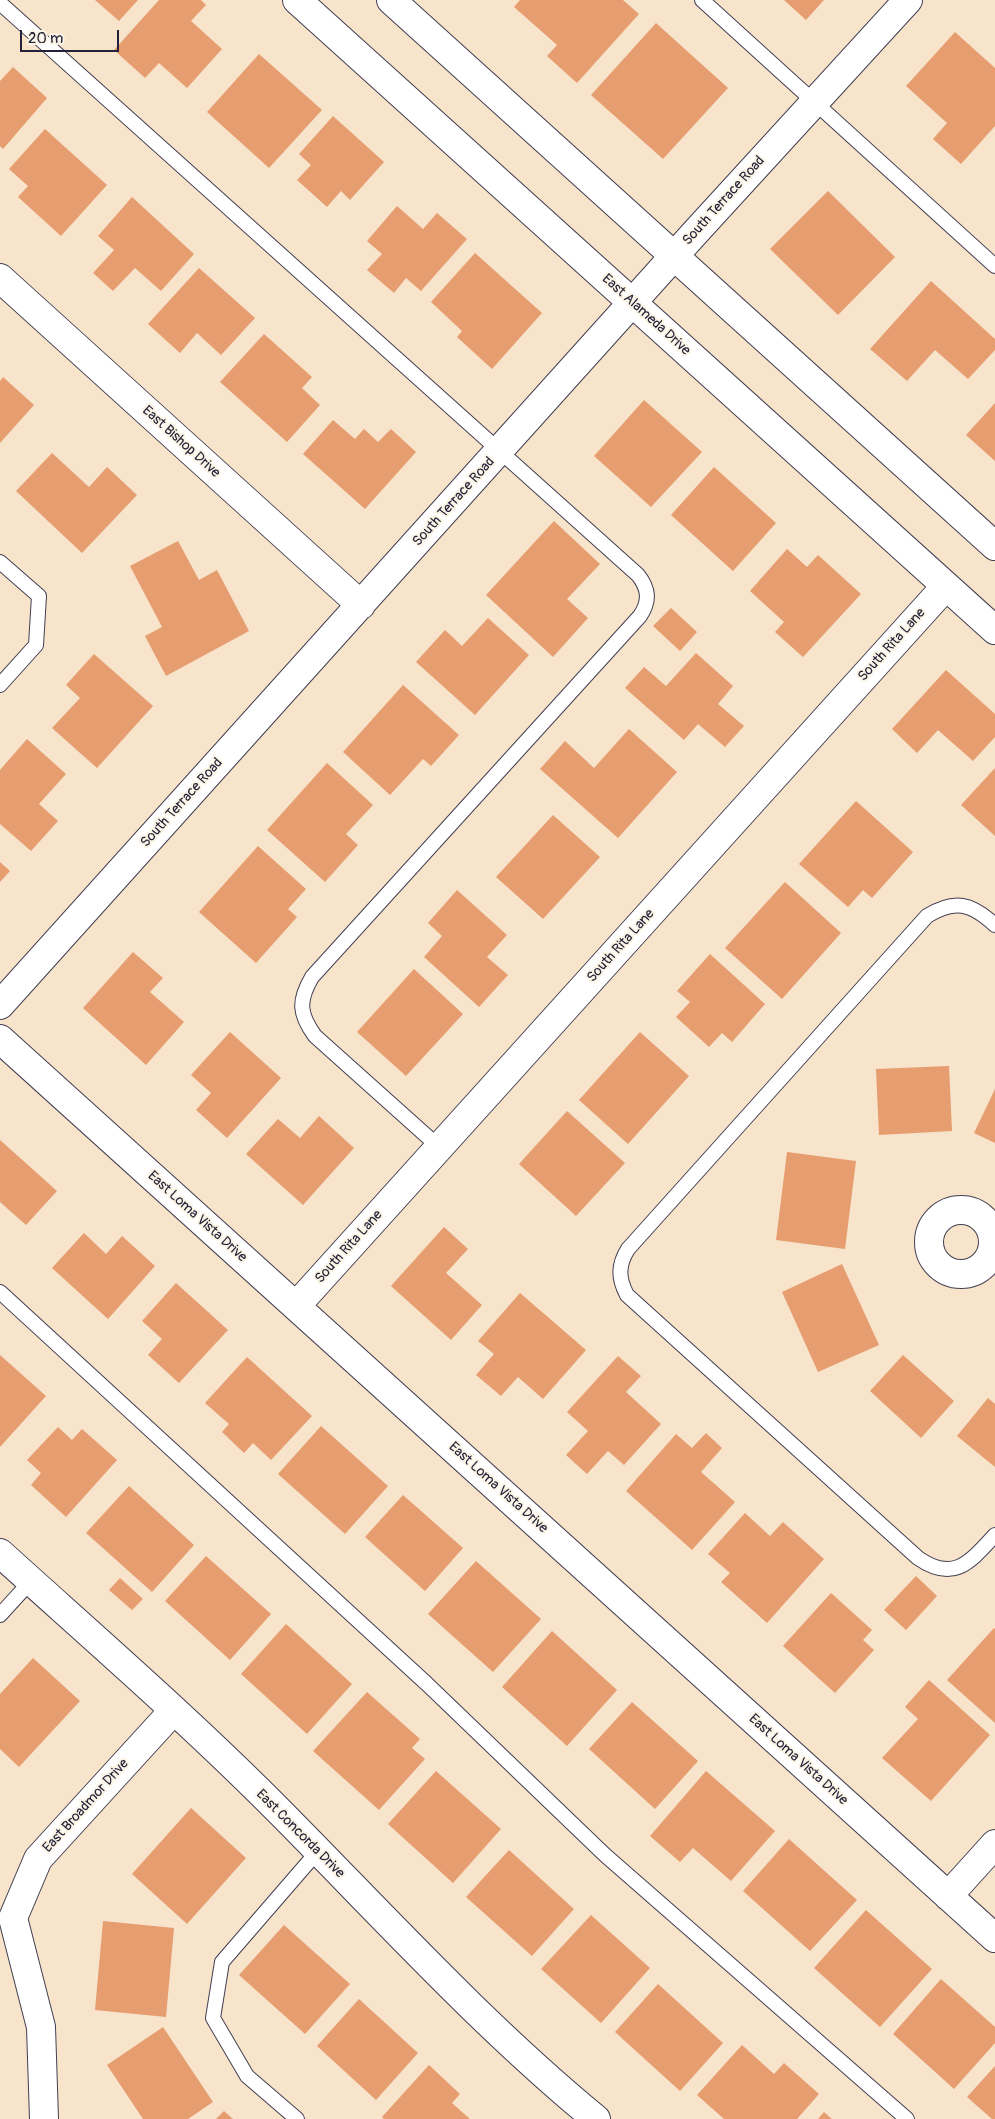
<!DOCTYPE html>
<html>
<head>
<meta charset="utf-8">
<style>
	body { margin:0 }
	#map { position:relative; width:995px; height:2119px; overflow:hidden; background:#f7e4cb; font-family:Pangolin,sans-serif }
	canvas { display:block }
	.scale { position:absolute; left:20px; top:30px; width:99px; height:22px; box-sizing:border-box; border:2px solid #22223b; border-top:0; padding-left:6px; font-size:15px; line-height:18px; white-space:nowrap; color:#22223b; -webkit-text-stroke:4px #fcf5e5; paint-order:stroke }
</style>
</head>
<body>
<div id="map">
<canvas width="995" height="2119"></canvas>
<div class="scale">20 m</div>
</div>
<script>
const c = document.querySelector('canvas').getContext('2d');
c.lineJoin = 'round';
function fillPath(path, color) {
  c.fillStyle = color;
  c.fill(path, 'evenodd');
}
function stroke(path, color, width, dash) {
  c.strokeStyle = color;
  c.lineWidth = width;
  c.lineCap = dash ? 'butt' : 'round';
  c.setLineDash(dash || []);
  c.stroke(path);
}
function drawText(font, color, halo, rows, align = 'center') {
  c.font = font + ' Pangolin,sans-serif';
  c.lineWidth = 4;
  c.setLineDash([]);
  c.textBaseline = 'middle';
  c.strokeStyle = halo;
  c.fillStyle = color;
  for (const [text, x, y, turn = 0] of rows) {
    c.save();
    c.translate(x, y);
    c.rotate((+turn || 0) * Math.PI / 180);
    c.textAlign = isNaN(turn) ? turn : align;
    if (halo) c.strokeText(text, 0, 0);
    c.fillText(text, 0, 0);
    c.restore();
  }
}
fillPath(new Path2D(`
	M 95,0 L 138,0 L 119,21 Z
	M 159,0 L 201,0 L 206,5 L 191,21 L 222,49 L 187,88 L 159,63 L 145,78 L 114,50 Z
	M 520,0 L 623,0 L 639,14 L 577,83 L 547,56 L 557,45 L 514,7 Z
	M 784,0 L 824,0 L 806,20 Z
	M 656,23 L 728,88 L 663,159 L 591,95 Z
	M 955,32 L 995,68 L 995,126 L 961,164 L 933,139 L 947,123 L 906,86 Z
	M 259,54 L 322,110 L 269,168 L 207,112 Z
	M 13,67 L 47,98 L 3,149 L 0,146 L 0,81 Z
	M 333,116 L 384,162 L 350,200 L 341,191 L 327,207 L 297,180 L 311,165 L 299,154 Z
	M 45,129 L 107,185 L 61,236 L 18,197 L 28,186 L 9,169 Z
	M 828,191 L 895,257 L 838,315 L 770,249 Z
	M 132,197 L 194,254 L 161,291 L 135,268 L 113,291 L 93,273 L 114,250 L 98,236 Z
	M 397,206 L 423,229 L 437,213 L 467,239 L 421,291 L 406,278 L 394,293 L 367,270 L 382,254 L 367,241 Z
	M 475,253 L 542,313 L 492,369 L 457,337 L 462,331 L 431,302 Z
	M 199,268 L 255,318 L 221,355 L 197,333 L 180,353 L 148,324 Z
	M 931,281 L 995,339 L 995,350 L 968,379 L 935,350 L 907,381 L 870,349 Z
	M 264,334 L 312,377 L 302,388 L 320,405 L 287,442 L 220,382 Z
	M 3,377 L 34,405 L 0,443 L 0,381 Z
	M 644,400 L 702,452 L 651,507 L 594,456 Z
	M 995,403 L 995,461 L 966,435 Z
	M 333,420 L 355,439 L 364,429 L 378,442 L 391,429 L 416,452 L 365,509 L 303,454 Z
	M 52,453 L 89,487 L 107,467 L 137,495 L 82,553 L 16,491 Z
	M 714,467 L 776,523 L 733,571 L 671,515 Z
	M 554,521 L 600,564 L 567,599 L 588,618 L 553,657 L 486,595 Z
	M 178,541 L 199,580 L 217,570 L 249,631 L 166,676 L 145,636 L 162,627 L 130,566 Z
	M 787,549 L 807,567 L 818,555 L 861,594 L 803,657 L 775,632 L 784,622 L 750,591 Z
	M 671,608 L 697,632 L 680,651 L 653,626 Z
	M 488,618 L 529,655 L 475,715 L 416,662 L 445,630 L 462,646 Z
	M 696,653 L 733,686 L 718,704 L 744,726 L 725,747 L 698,724 L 684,740 L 625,688 L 644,667 L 666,686 Z
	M 94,654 L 153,706 L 97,768 L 52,728 L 80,698 L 66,685 Z
	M 946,670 L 995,714 L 995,737 L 973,761 L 938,730 L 917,753 L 892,729 Z
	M 403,685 L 459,735 L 431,766 L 423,759 L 390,795 L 343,752 Z
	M 629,729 L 677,772 L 618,838 L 540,769 L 565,741 L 594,768 Z
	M 27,739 L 66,774 L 39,804 L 58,821 L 31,851 L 0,824 L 0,770 Z
	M 327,763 L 373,805 L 346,834 L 358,845 L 325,882 L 267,830 Z
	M 995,768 L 995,836 L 961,805 Z
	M 856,801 L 913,852 L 872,898 L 863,890 L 848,907 L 799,864 Z
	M 553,815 L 600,857 L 543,919 L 496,877 Z
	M 258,846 L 306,889 L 288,909 L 297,917 L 256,963 L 199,912 Z
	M 0,862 L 10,871 L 0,882 Z
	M 785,882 L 841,933 L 782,999 L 725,948 Z
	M 457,890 L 507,935 L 487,957 L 508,975 L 479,1007 L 424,957 L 442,936 L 428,923 Z
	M 133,952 L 163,978 L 150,992 L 184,1022 L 146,1065 L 83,1008 Z
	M 710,954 L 765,1004 L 732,1042 L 722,1033 L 709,1047 L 676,1017 L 690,1002 L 677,991 Z
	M 414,969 L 463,1014 L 406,1076 L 357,1032 Z
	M 230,1032 L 281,1078 L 227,1138 L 196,1110 L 211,1093 L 191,1075 Z
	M 640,1032 L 689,1076 L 628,1144 L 579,1100 Z
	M 949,1066 L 952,1131 L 879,1135 L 876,1069 Z
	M 995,1089 L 995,1143 L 974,1133 Z
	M 567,1111 L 625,1163 L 576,1216 L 519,1164 Z
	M 319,1116 L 354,1148 L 303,1205 L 246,1154 L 278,1119 L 300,1138 Z
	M 0,1140 L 57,1191 L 26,1225 L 0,1202 Z
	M 787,1152 L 856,1161 L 845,1249 L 776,1240 Z
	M 444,1227 L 468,1249 L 446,1273 L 482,1305 L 451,1340 L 391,1286 Z
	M 84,1233 L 106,1254 L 122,1236 L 155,1266 L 108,1319 L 52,1268 Z
	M 842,1264 L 879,1345 L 818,1372 L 782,1292 Z
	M 176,1283 L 228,1330 L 179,1383 L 148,1355 L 162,1339 L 142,1321 Z
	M 520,1293 L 586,1350 L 543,1399 L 518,1377 L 501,1396 L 476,1375 L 494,1354 L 478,1341 Z
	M 0,1355 L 46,1396 L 0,1447 Z
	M 903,1355 L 954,1401 L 921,1438 L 870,1391 Z
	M 618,1356 L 641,1376 L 626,1392 L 661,1424 L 624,1465 L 608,1451 L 587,1474 L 566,1455 L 588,1431 L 567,1412 Z
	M 247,1357 L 312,1416 L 271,1460 L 253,1443 L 244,1453 L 222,1432 L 229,1424 L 205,1403 Z
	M 988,1398 L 995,1404 L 995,1467 L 957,1436 Z
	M 321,1426 L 388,1486 L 345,1534 L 278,1474 Z
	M 58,1427 L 72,1440 L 82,1429 L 117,1460 L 66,1517 L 31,1485 L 41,1473 L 27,1460 Z
	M 706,1433 L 722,1448 L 701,1472 L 735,1502 L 692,1550 L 626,1491 L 676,1434 L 692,1448 Z
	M 129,1486 L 194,1545 L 152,1592 L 86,1533 Z
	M 403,1495 L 463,1548 L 425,1591 L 365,1537 Z
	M 745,1513 L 770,1536 L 783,1522 L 824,1559 L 767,1623 L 721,1582 L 730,1573 L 708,1554 Z
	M 206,1556 L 271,1614 L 230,1660 L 165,1601 Z
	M 476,1561 L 541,1619 L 493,1672 L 428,1614 Z
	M 916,1576 L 937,1596 L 906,1630 L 884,1610 Z
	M 120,1578 L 143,1599 L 132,1610 L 109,1590 Z
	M 831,1593 L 872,1630 L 863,1640 L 874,1650 L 835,1693 L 783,1646 Z
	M 286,1624 L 352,1684 L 307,1734 L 241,1674 Z
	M 994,1628 L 995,1629 L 995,1723 L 947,1680 Z
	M 552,1631 L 617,1690 L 567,1746 L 502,1687 Z
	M 33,1658 L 80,1701 L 19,1767 L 0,1749 L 0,1694 Z
	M 929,1680 L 990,1735 L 931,1801 L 882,1758 L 918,1719 L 905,1707 Z
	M 367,1692 L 420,1739 L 412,1748 L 425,1759 L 379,1810 L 313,1751 Z
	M 632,1702 L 698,1761 L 655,1809 L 589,1749 Z
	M 436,1771 L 501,1829 L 453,1883 L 388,1824 Z
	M 706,1771 L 775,1831 L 731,1881 L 693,1848 L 680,1862 L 650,1836 Z
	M 191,1808 L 246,1858 L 187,1924 L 132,1874 Z
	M 789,1839 L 857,1900 L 810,1951 L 743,1891 Z
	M 509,1850 L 574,1909 L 532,1956 L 466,1897 Z
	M 866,1910 L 932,1969 L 880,2027 L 814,1968 Z
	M 591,1915 L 650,1968 L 601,2023 L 541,1969 Z
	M 103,1921 L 174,1928 L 166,2017 L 95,2010 Z
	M 284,1925 L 350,1984 L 305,2034 L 239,1975 Z
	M 941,1979 L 995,2027 L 995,2043 L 954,2089 L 893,2034 Z
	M 658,1984 L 723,2043 L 680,2091 L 615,2032 Z
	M 359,1999 L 418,2053 L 376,2100 L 317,2046 Z
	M 163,2027 L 213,2102 L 188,2119 L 143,2119 L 107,2065 Z
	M 742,2045 L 774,2074 L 784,2063 L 819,2094 L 797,2119 L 724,2119 L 697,2095 Z
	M 429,2065 L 460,2094 L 452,2103 L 470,2119 L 384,2119 L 382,2117 Z
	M 995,2066 L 995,2119 L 992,2119 L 967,2097 Z
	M 224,2111 L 233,2119 L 216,2119 Z
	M 824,2112 L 832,2119 L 818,2119 Z`), '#e69d70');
const lane = new Path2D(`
	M 702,0 L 995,266
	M 0,3 L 638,575 C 649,589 650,601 640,616 L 312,977 C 298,1001 299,1014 315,1036 L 439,1147
	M 0,562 L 39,596 L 36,645 L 0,685
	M 995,925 C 971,903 955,899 927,916 L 628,1249 C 618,1265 618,1278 627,1295 L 918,1558 C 954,1583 970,1562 995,1535
	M 0,1292 L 427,1684 L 605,1855 L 907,2119
	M 0,1615 L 31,1581
	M 297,2119 L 247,2076 L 213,2018 L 222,1962 L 318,1851`);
const street = new Path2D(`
	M 297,0 L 995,630
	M 391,0 L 995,546
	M 0,278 L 361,605
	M 0,1005 L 693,235 L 908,0
	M 0,1039 L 995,1938
	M929 1242a32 32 0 1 1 64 0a32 32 0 1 1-64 0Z
	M 296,1306 L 946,586
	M 0,1553 C 95,1639 192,1723 282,1814 C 385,1918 483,2026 596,2119
	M 948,1896 L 995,1844
	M 44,2119 L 41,2027 L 13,1918 L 38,1859 L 174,1710`);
stroke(lane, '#423f51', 16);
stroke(street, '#423f51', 30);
stroke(lane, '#fff', 14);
stroke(street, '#fff', 28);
drawText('14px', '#22223b', '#fcf5e5', [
	["South Terrace Road",724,201,-48],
	["East Alameda Drive",646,315,42],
	["East Bishop Drive",181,442,42],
	["South Terrace Road",454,502,-48],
	["South Rita Lane",892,645,-48],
	["South Terrace Road",182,803,-48],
	["South Rita Lane",621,946,-48],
	["East Loma Vista Drive",197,1217,42],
	["South Rita Lane",349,1247,-48],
	["East Loma Vista Drive",498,1488,42],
	["East Loma Vista Drive",798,1760,42],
	["East Broadmor Drive",86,1806,-48],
	["East Concorda Drive",300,1834,45]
]);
</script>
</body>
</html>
